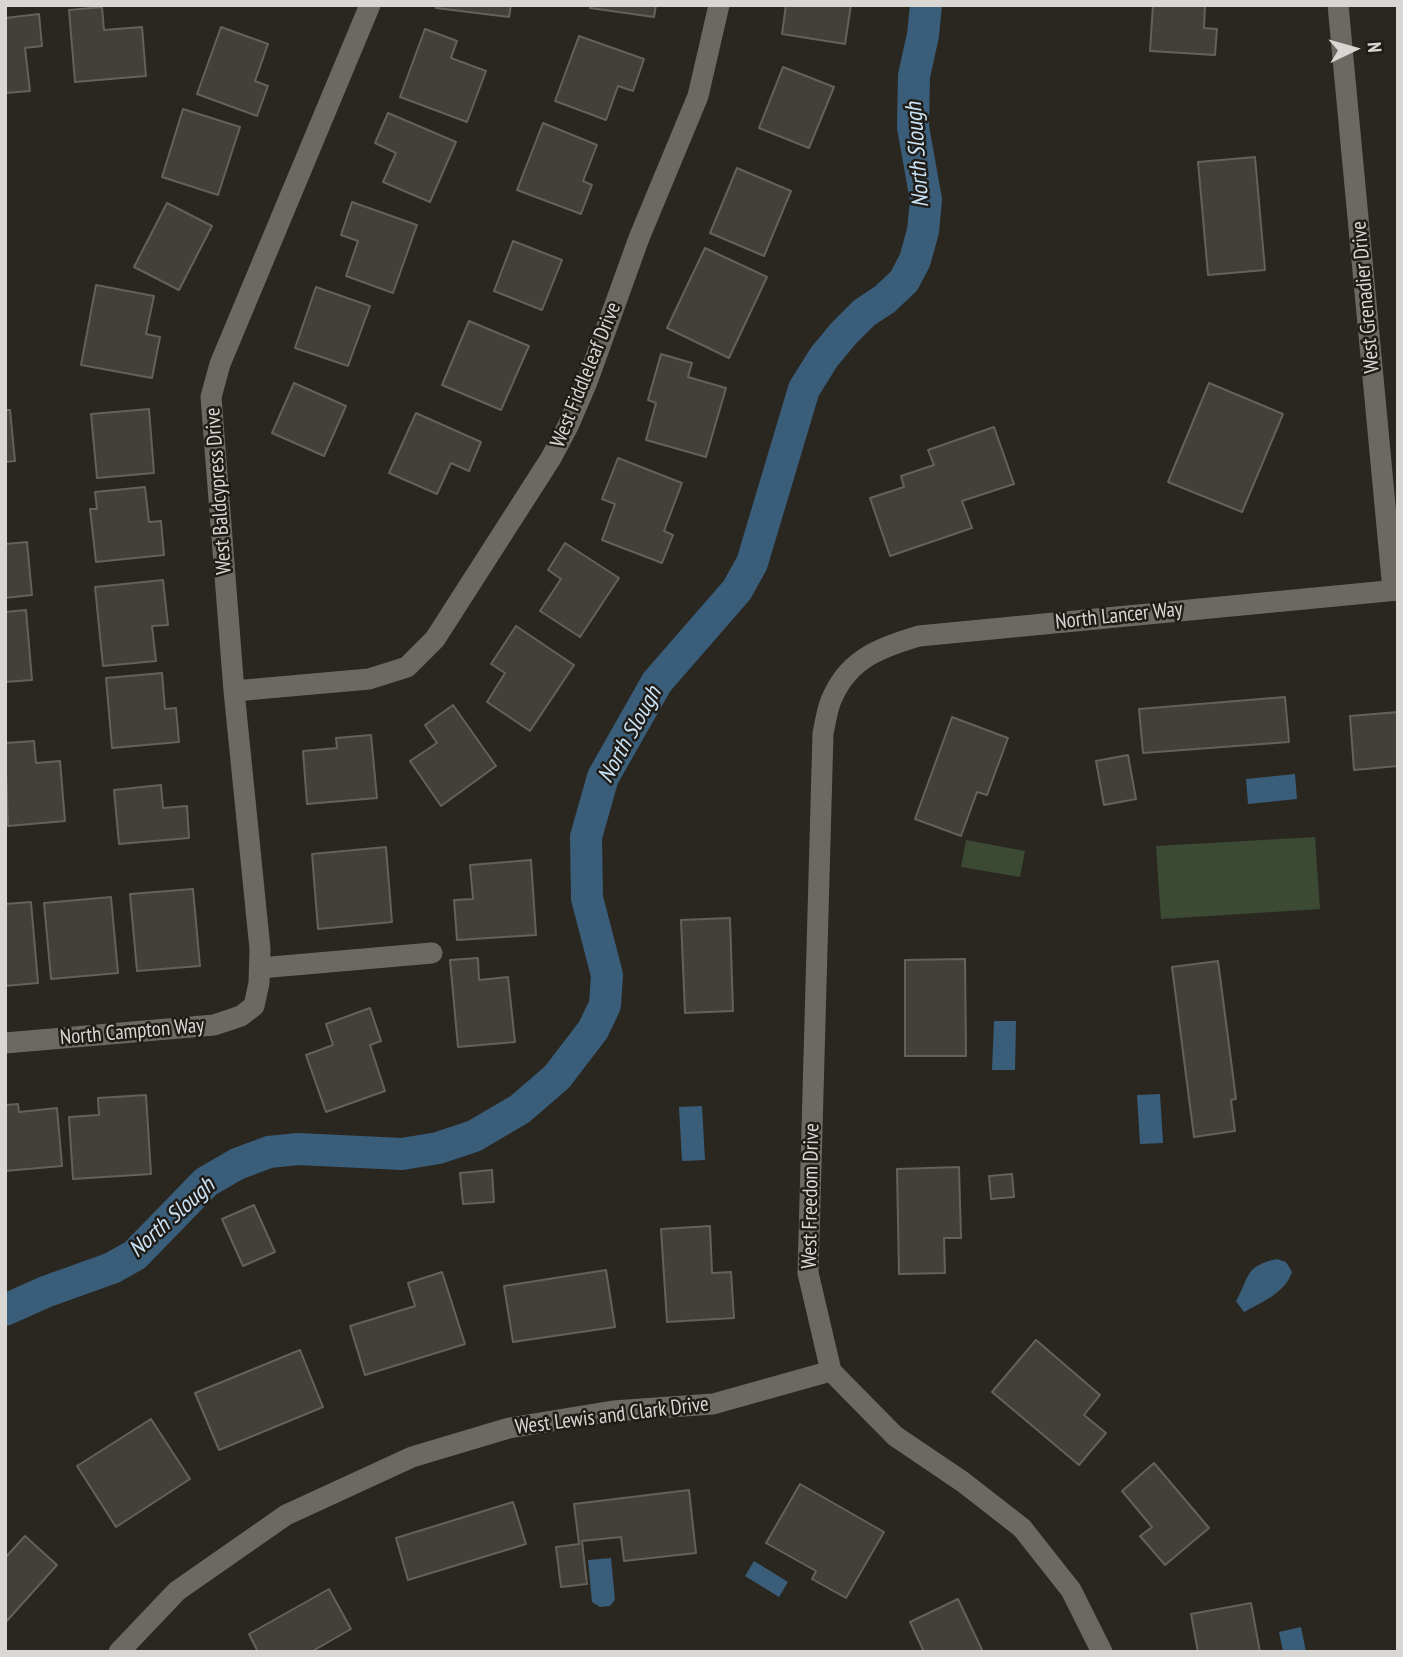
<!DOCTYPE html>
<html>
<head>
<meta charset="utf-8">
<style>
	body { margin:0 }
	#map { position:relative; width:1403px; height:1657px; overflow:hidden; background:#2a2721; font-family:"PT Sans Narrow",sans-serif }
	canvas { display:block }
	.frame { position:absolute; inset:0; border:7px solid #d9d7d3; pointer-events:none }
	.north { position:absolute; left:1319px; top:14px; width:70px; height:70px; -webkit-text-stroke:5px #201d18; paint-order:stroke; rotate:85deg; font-size:19px; font-weight:700; line-height:28px; text-align:center; color:#d9d7d3 }
	.north::after { content:''; display:block; margin:auto; width:24px; height:32px; background:#d9d7d3; clip-path:polygon(50% 0,100% 100%,50% 72%,0 100%) }
</style>
</head>
<body>
<div id="map">
<canvas width="1403" height="1657"></canvas>
<div class="frame"></div>
<div class="north">N</div>
</div>
<script>
const c = document.querySelector('canvas').getContext('2d');
c.lineJoin = 'round';
function fillPath(path, color) {
  c.fillStyle = color;
  c.fill(path, 'evenodd');
}
function stroke(path, color, width, dash) {
  c.strokeStyle = color;
  c.lineWidth = width;
  c.lineCap = dash ? 'butt' : 'round';
  c.setLineDash(dash || []);
  c.stroke(path);
}
function drawText(font, color, halo, rows, align = 'center') {
  c.font = font + ' "PT Sans Narrow",sans-serif';
  c.lineWidth = 5;
  c.setLineDash([]);
  c.textBaseline = 'middle';
  c.strokeStyle = halo;
  c.fillStyle = color;
  for (const [text, x, y, turn = 0] of rows) {
    c.save();
    c.translate(x, y);
    c.rotate((+turn || 0) * Math.PI / 180);
    c.textAlign = isNaN(turn) ? turn : align;
    if (halo) c.strokeText(text, 0, 0);
    c.fillText(text, 0, 0);
    c.restore();
  }
}
fillPath(new Path2D(`
	M 1315,837 L 1320,909 L 1161,919 L 1156,846 Z
	M 966,840 L 1025,851 L 1020,877 L 961,867 Z`), '#3c4a34');
fillPath(new Path2D(`
	M 1295,774 L 1297,799 L 1248,804 L 1246,779 Z
	M 994,1021 L 1016,1021 L 1015,1070 L 992,1070 Z
	M 1160,1094 L 1163,1143 L 1140,1144 L 1137,1095 Z
	M 702,1106 L 705,1160 L 682,1161 L 679,1107 Z
	M 1277,1259 L 1286,1262 L 1292,1272 C 1285,1293 1262,1302 1244,1312 L 1236,1301 C 1250,1277 1244,1266 1277,1259 Z
	M 611,1558 L 615,1600 L 610,1606 L 600,1607 L 592,1602 L 588,1560 Z
	M 754,1561 L 788,1582 L 779,1597 L 745,1576 Z
	M 1301,1627 L 1306,1652 L 1283,1652 L 1279,1632 Z`), '#3a5e7a');
stroke(new Path2D(`
	M 5,1310 L 45,1292 L 112,1268 L 135,1255 L 206,1182 L 237,1164 L 269,1152 L 298,1149 L 402,1154 L 438,1148 L 474,1136 L 520,1109 L 557,1077 L 593,1030 L 605,1005 L 607,975 L 587,898 L 586,837 L 603,777 L 657,682 L 737,590 L 752,563 L 804,389 L 824,357 L 844,333 L 864,313 L 885,299 L 904,281 L 915,260 L 923,231 L 926,200 L 913,127 L 914,76 L 923,35 L 926,5`), '#3a5e7a', 32);
const building = new Path2D(`
	M 436,5 L 511,5 L 509,17 L 436,8 Z
	M 590,5 L 656,5 L 654,17 L 590,8 Z
	M 786,5 L 851,5 L 845,44 L 782,34 Z
	M 1153,5 L 1205,5 L 1204,28 L 1217,29 L 1215,55 L 1150,51 Z
	M 102,7 L 104,30 L 142,27 L 146,76 L 75,82 L 69,10 Z
	M 39,14 L 42,46 L 25,48 L 30,91 L 5,93 L 5,18 Z
	M 221,27 L 268,44 L 255,81 L 268,86 L 257,116 L 197,94 Z
	M 425,29 L 457,41 L 451,58 L 486,71 L 467,122 L 400,97 Z
	M 579,36 L 644,59 L 633,91 L 618,86 L 606,120 L 555,101 Z
	M 783,67 L 834,87 L 809,148 L 759,128 Z
	M 183,109 L 240,127 L 218,195 L 162,177 Z
	M 388,113 L 456,142 L 430,202 L 383,182 L 396,153 L 375,143 Z
	M 543,123 L 597,145 L 583,181 L 592,185 L 581,214 L 517,190 Z
	M 1255,157 L 1265,270 L 1208,275 L 1198,162 Z
	M 737,168 L 791,191 L 764,256 L 710,233 Z
	M 352,202 L 417,225 L 393,293 L 346,276 L 358,241 L 341,235 Z
	M 167,203 L 212,226 L 179,290 L 134,267 Z
	M 513,241 L 562,260 L 542,310 L 494,291 Z
	M 705,248 L 767,277 L 729,358 L 667,328 Z
	M 96,285 L 154,296 L 146,334 L 160,337 L 152,378 L 81,365 Z
	M 316,287 L 370,306 L 348,366 L 295,348 Z
	M 469,321 L 529,346 L 501,410 L 442,385 Z
	M 661,354 L 692,363 L 688,377 L 726,388 L 706,457 L 646,440 L 656,403 L 648,400 Z
	M 294,383 L 346,406 L 324,456 L 272,433 Z
	M 1209,383 L 1283,414 L 1242,512 L 1168,482 Z
	M 149,409 L 154,473 L 97,478 L 91,414 Z
	M 5,410 L 10,410 L 15,461 L 5,462 Z
	M 416,413 L 481,442 L 469,471 L 451,463 L 437,494 L 389,473 Z
	M 994,427 L 1014,484 L 962,501 L 972,528 L 890,556 L 870,498 L 904,487 L 901,476 L 934,465 L 928,450 Z
	M 618,458 L 682,483 L 664,531 L 673,535 L 662,563 L 602,540 L 615,504 L 602,499 Z
	M 145,487 L 149,522 L 161,521 L 164,555 L 96,562 L 90,509 L 97,509 L 95,492 Z
	M 27,542 L 32,595 L 5,598 L 5,544 Z
	M 565,543 L 619,578 L 580,637 L 540,611 L 561,579 L 548,570 Z
	M 163,580 L 168,625 L 152,626 L 156,661 L 103,666 L 95,587 Z
	M 26,610 L 32,680 L 5,682 L 5,612 Z
	M 516,626 L 574,665 L 530,731 L 487,702 L 505,673 L 491,664 Z
	M 162,673 L 165,709 L 176,708 L 179,742 L 112,748 L 106,678 Z
	M 1285,697 L 1289,742 L 1143,753 L 1139,709 Z
	M 453,705 L 496,766 L 441,806 L 410,761 L 437,743 L 425,725 Z
	M 1398,712 L 1398,766 L 1354,770 L 1350,716 Z
	M 952,717 L 1008,738 L 987,795 L 977,792 L 961,836 L 915,819 Z
	M 371,735 L 377,798 L 307,804 L 303,751 L 337,748 L 336,738 Z
	M 34,741 L 36,763 L 60,761 L 65,821 L 8,826 L 5,743 Z
	M 1128,755 L 1136,799 L 1104,805 L 1096,761 Z
	M 161,785 L 163,808 L 187,806 L 189,838 L 119,844 L 114,790 Z
	M 386,847 L 392,922 L 318,929 L 312,854 Z
	M 531,860 L 536,935 L 457,940 L 454,900 L 473,899 L 470,865 Z
	M 193,889 L 200,966 L 137,971 L 130,894 Z
	M 111,897 L 118,973 L 51,979 L 44,903 Z
	M 31,902 L 38,983 L 5,986 L 5,904 Z
	M 730,918 L 733,1011 L 685,1013 L 681,920 Z
	M 478,958 L 479,980 L 508,977 L 515,1042 L 458,1047 L 450,960 Z
	M 965,959 L 966,1056 L 905,1056 L 905,960 Z
	M 1218,961 L 1236,1099 L 1231,1100 L 1235,1131 L 1194,1137 L 1172,967 Z
	M 370,1008 L 381,1041 L 370,1045 L 385,1091 L 326,1112 L 306,1055 L 333,1045 L 326,1024 Z
	M 146,1095 L 151,1174 L 73,1179 L 69,1117 L 99,1115 L 98,1098 Z
	M 18,1104 L 19,1112 L 57,1108 L 62,1166 L 5,1171 L 5,1105 Z
	M 959,1167 L 961,1238 L 944,1238 L 945,1273 L 899,1274 L 897,1169 Z
	M 492,1170 L 494,1202 L 463,1204 L 460,1173 Z
	M 1012,1174 L 1014,1197 L 991,1199 L 989,1176 Z
	M 254,1205 L 275,1252 L 243,1266 L 222,1219 Z
	M 710,1226 L 712,1273 L 731,1272 L 734,1318 L 667,1322 L 661,1229 Z
	M 606,1270 L 615,1327 L 513,1342 L 504,1286 Z
	M 442,1272 L 465,1344 L 365,1375 L 350,1326 L 415,1306 L 408,1283 Z
	M 1036,1340 L 1100,1395 L 1084,1415 L 1106,1433 L 1079,1465 L 992,1392 Z
	M 300,1350 L 323,1407 L 219,1450 L 195,1393 Z
	M 151,1419 L 190,1479 L 116,1527 L 77,1466 Z
	M 1154,1463 L 1209,1528 L 1165,1565 L 1140,1536 L 1152,1527 L 1122,1491 Z
	M 800,1484 L 884,1532 L 846,1598 L 812,1579 L 816,1571 L 766,1543 Z
	M 689,1490 L 696,1553 L 624,1561 L 621,1537 L 582,1541 L 587,1584 L 561,1587 L 556,1547 L 579,1544 L 574,1504 Z
	M 513,1502 L 526,1544 L 408,1580 L 396,1538 Z
	M 25,1536 L 57,1565 L 5,1623 L 5,1558 Z
	M 329,1589 L 351,1629 L 311,1652 L 258,1652 L 249,1634 Z
	M 958,1599 L 983,1652 L 924,1652 L 910,1622 Z
	M 1251,1603 L 1260,1652 L 1198,1652 L 1191,1614 Z`);
fillPath(building, '#43403a');
stroke(building, '#64615b', 2);
stroke(new Path2D(`
	M 1338,5 L 1393,590
	M 234,691 L 369,679 L 407,667 L 435,639 L 551,458 L 568,426 L 587,382 L 639,238 L 698,96 L 719,5
	M 260,968 L 432,953
	M 5,1043 L 214,1025 L 241,1016 L 254,1006 L 259,983 L 260,949 L 234,691 L 211,397 L 220,364 L 370,5
	M 119,1652 L 177,1591 L 286,1515 L 412,1457 L 509,1428 L 613,1411 L 713,1404 L 831,1371
	M 1102,1652 L 1071,1590 L 1022,1528 L 963,1482 L 895,1436 L 831,1371 L 808,1273 L 823,733 C 826,721 827,707 833,696 C 850,658 882,647 919,636 L 1398,590`), '#6c6962', 21);
drawText('21px', '#d9d7d3', '#201d18', [
	["West Grenadier Drive",1366,297,-95],
	["West Fiddleleaf Drive",586,375,-68],
	["West Baldcypress Drive",219,491,-94],
	["North Lancer Way",1119,616,-6],
	["North Campton Way",132,1032,-5],
	["West Freedom Drive",811,1196,-89],
	["West Lewis and Clark Drive",612,1416,-7]
]);
drawText('italic 23px', '#cbe3f6', '#201d18', [
	["North Slough",918,155,-94],
	["North Slough",630,735,-61],
	["North Slough",172,1218,-42]
]);
</script>
</body>
</html>
